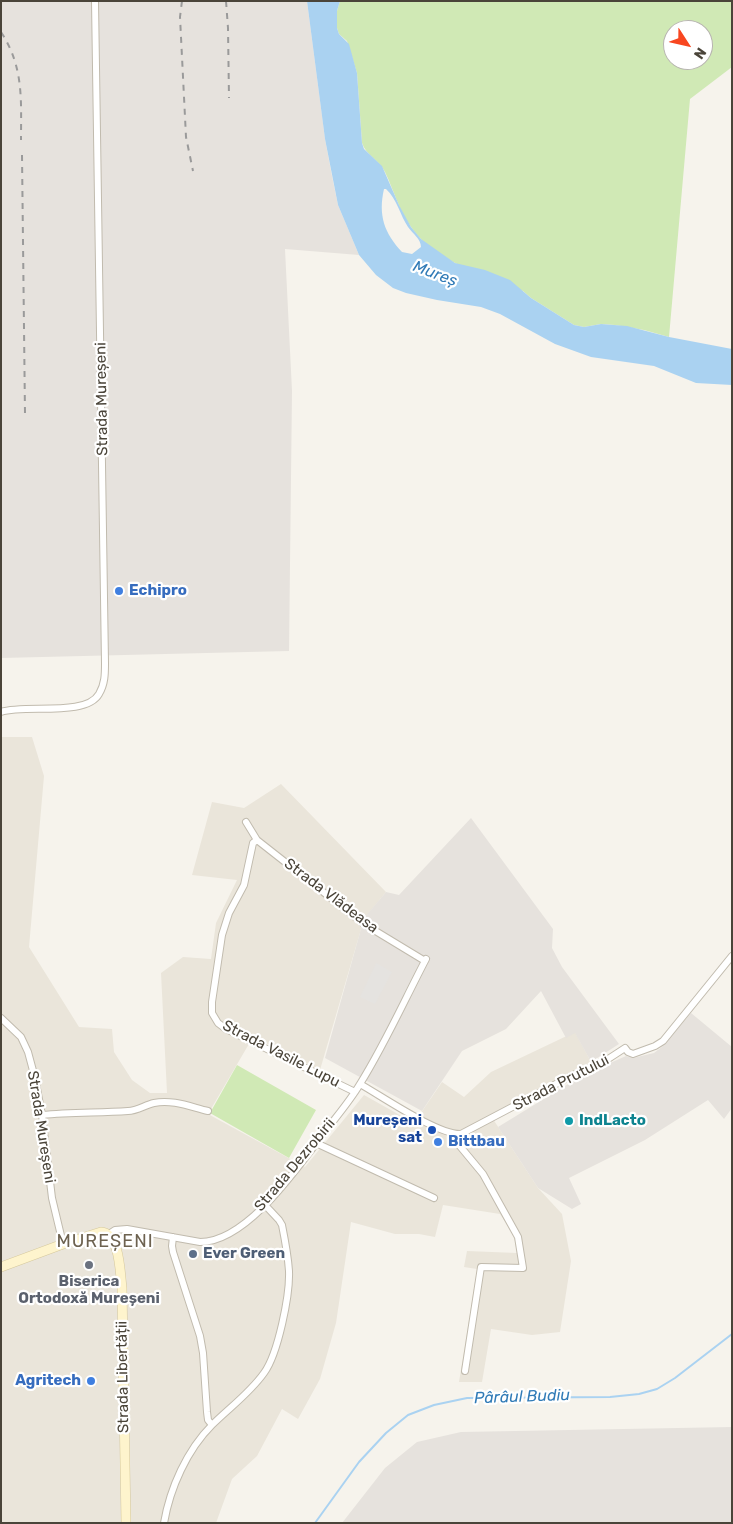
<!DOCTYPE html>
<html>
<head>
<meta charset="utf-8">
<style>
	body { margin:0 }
	#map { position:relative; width:733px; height:1524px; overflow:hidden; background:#f6f3ec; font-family:Rubik,sans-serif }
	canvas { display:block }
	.frame { position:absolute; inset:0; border:2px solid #4a4439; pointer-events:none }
	.north { position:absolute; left:663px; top:20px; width:50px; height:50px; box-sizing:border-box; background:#fff; border:1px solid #b7b4b0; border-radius:50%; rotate:125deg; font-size:14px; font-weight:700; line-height:20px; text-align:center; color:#4a4439 }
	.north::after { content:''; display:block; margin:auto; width:18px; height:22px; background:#f84720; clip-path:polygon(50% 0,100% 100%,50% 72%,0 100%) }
</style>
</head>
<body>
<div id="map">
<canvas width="733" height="1524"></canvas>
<div class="frame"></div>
<div class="north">N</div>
</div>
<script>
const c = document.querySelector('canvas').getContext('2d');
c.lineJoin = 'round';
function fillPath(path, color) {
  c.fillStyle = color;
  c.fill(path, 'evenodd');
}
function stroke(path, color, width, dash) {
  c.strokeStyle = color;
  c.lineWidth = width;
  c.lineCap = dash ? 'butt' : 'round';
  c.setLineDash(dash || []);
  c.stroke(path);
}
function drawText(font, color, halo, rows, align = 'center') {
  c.font = font + ' Rubik,sans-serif';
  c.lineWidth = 4.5;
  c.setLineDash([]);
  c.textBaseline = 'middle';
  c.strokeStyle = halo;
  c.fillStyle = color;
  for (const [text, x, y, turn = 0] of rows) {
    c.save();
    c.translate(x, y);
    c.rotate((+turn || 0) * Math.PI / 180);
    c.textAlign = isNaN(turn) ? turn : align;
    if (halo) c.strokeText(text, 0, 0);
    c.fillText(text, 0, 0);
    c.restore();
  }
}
fillPath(new Path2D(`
	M 1,737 L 32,737 L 44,776 L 29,947 L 79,1027 L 112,1029 L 114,1052 L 132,1080 L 150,1093 L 167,1093 L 161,973 L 183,957 L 211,959 L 216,923 L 237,880 L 192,875 L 212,802 L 244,808 L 281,784 L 386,892 L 364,919 L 320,1070 L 253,1037 L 208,1114 L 305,1167 L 364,1095 L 414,1123 L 442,1082 L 464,1097 L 491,1072 L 575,1032 L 591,1062 L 491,1116 L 538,1188 L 562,1214 L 571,1261 L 560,1332 L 532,1335 L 491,1329 L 482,1382 L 459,1382 L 477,1269 L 464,1267 L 467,1251 L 517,1253 L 514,1236 L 500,1214 L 443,1205 L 435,1237 L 419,1234 L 395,1234 L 351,1222 L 336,1323 L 320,1379 L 298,1419 L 282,1409 L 257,1456 L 232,1479 L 216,1523 L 1,1523 Z`), '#eae5da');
fillPath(new Path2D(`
	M 1,1 L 307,1 L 325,139 L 332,176 L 338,205 L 359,255 L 285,249 L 292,391 L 289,651 L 1,658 Z
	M 471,818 L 553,929 L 552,948 L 562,967 L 619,1044 L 591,1062 L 575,1033 L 566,1038 L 541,991 L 506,1029 L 462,1051 L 422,1111 L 325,1058 L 364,918 L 386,892 L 399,895 Z
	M 691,1013 L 732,1047 L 732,1108 L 724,1119 L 708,1100 L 645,1140 L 569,1178 L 581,1204 L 572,1209 L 538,1188 L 498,1127 L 583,1075 L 626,1056 L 633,1058 L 654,1053 L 663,1046 Z
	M 732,1427 L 732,1523 L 342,1523 L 385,1468 L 417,1442 L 461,1432 Z`), '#e6e2dd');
fillPath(new Path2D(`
	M 340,1 L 732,1 L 732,67 L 690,99 L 669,337 L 644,330 L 615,325 L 601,324 L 584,327 L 574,325 L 531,298 L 523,291 C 485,275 436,263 411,227 C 399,210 394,191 385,172 C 379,160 366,155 362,143 L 357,73 L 347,41 L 339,34 L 337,28 L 337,11 ZM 673,30 L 703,30 L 703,60 L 673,60 Z
	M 237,1065 L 316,1110 L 289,1158 L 210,1113 Z`), '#d0e9b5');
fillPath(new Path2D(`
	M 376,963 L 392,972 L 375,1004 L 360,997 Z`), '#e5e3e0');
fillPath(new Path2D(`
	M 307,1 L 340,1 L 337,11 L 337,28 L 339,34 L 349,44 L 357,73 L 362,143 L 364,149 L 382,166 L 399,205 L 411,227 L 421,239 L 455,263 L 485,270 L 510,280 L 531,298 L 574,325 L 584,327 L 601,324 L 627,326 L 669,337 L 732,349 L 732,385 L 696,383 L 654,366 L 591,357 L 555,344 L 500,314 L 481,307 L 437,300 L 406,293 L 393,288 L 376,275 L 359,255 L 338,205 L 325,139 ZM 384,189 L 386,189 C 397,199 400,215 408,227 C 413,234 421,239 421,247 L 412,254 L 402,252 C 384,233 378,215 384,189 Z`), '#aad2f1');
stroke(new Path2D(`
	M 315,1523 L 359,1462 L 386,1433 L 408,1415 L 434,1405 L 467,1398 L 610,1397 L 639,1394 L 657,1389 L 675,1378 L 732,1334`), '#aad2f1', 2);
const minor = new Path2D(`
	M 1,712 C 26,704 86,717 99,694 C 105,684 105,674 105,663 L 95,1
	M 246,822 L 257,840 L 364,924 L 425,961
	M 257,840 L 253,843 L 244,885 L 229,913 L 222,935 L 212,1002 L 212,1013 L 218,1023 L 226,1029 L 355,1092
	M 1,1018 L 21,1037 L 28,1052 L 35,1078 L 42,1115 L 52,1198 L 63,1244
	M 360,1084 C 383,1097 438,1135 461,1134 L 573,1075 L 602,1063 L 625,1048 L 628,1052 L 633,1054 L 655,1046 L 663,1041 L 732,956
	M 42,1115 C 71,1112 99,1113 128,1111 C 137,1111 145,1105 154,1103 C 172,1099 191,1107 208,1111
	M 454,1134 L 454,1139 L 483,1174 L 518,1237 L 523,1268 L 481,1267 L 465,1371
	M 316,1143 L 434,1198
	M 109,1234 L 115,1230 L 127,1229 L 200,1242 C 247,1242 297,1168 324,1133 C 336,1117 350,1101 360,1084 C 385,1044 404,1001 426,959
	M 173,1237 L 172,1246 L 173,1252 L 200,1336 L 203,1353 L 207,1412 L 208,1420 L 212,1425
	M 164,1523 C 170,1488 187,1450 212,1425 C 230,1407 249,1394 264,1373 C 278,1354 290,1295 289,1271 C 288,1256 285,1240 282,1225 L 279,1220 L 265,1205`);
const secondary = new Path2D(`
	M 1,1267 L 63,1244 L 101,1232 C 120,1233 120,1273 122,1288 L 126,1523`);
stroke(minor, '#c1bbae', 8);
stroke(secondary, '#d5c89c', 10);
stroke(minor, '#fff', 6);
stroke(secondary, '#fef4cd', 9);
stroke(new Path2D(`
	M 182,1 L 180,17 L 186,137 L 193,171
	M 226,1 L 228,28 L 229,98
	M 1,32 C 24,67 21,100 21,140
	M 22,155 L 25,414`), '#9a9a9a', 2, [6, 6]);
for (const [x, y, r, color] of [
	[119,591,5,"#3f7fe0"],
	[569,1121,5,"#0f9aa8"],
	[432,1130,5,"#1a4fb4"],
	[438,1142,5,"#3f7fe0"],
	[193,1254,5,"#5c6f8a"],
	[89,1265,5,"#6b7280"],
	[91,1381,5,"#3f7fe0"]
]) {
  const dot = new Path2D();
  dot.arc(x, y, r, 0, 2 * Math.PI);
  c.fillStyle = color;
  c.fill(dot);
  stroke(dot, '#fff', 2);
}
drawText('15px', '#4a4439', '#fff', [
	["Strada Mureșeni",102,399,-91],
	["Strada Vlădeasa",331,896,37],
	["Strada Vasile Lupu",281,1054,27],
	["Strada Prutului",561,1083,-27],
	["Strada Mureșeni",41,1127,81],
	["Strada Dezrobirii",295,1165,-50],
	["Strada Libertății",123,1377,-91]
]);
drawText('bold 15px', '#366cbe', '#fff', [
	["Echipro",129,591],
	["Bittbau",448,1142],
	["Agritech",81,1381,"right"]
], 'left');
drawText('bold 15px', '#164399', '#fff', [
	["Mureșeni",422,1121],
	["sat",422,1138]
], 'right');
drawText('bold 15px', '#0d838f', '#fff', [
	["IndLacto",579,1121]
], 'left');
drawText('bold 15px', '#4e5e75', '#fff', [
	["Ever Green",203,1254]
], 'left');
drawText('bold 15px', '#5b616d', '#fff', [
	["Biserica",89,1282],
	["Ortodoxă Mureșeni",89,1299]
]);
drawText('italic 16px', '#317bb7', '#fff', [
	["Mureș",435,274,21],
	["Pârâul Budiu",522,1397,-2]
]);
c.letterSpacing = '1px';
drawText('18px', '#6d6250', '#fff', [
	["MUREȘENI",105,1242]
]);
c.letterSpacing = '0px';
</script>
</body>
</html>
